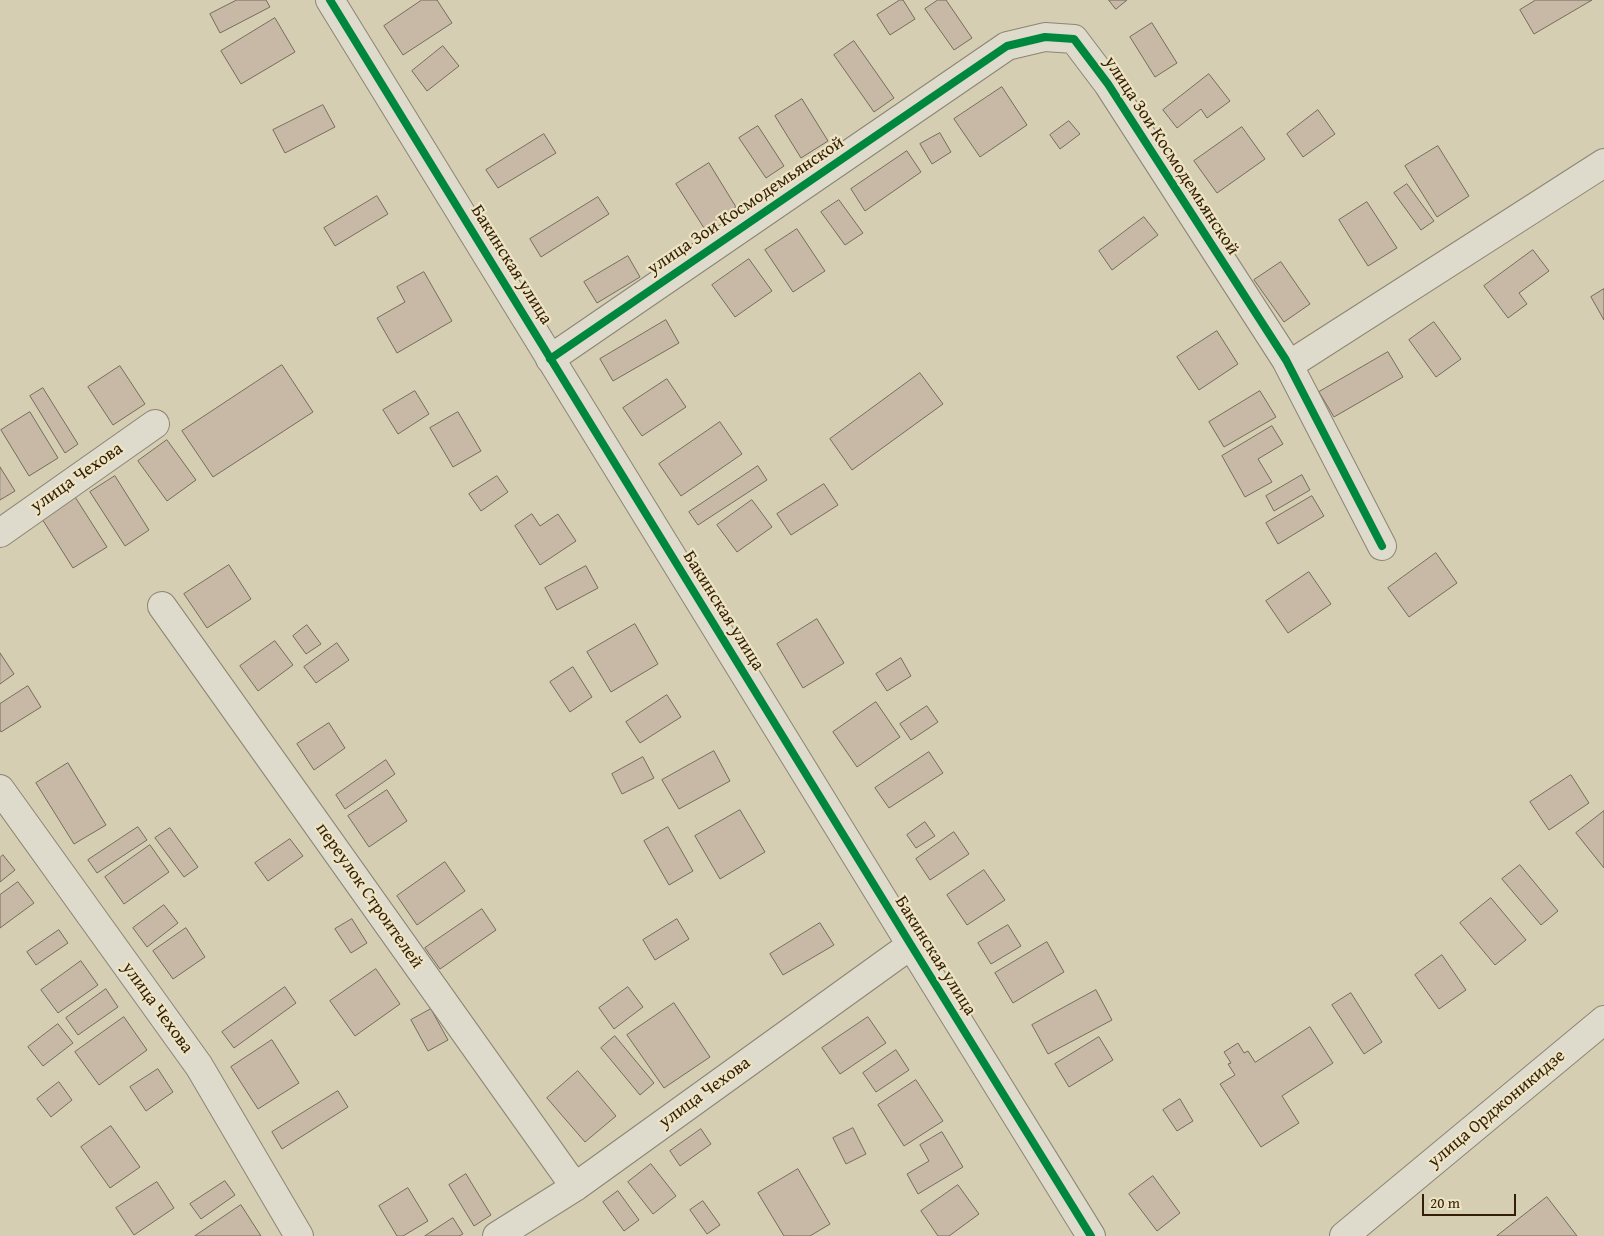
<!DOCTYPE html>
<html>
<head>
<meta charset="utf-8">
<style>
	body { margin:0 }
	#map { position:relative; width:1604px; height:1236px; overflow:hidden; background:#d5ceb2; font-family:"Gentium Book Plus",serif }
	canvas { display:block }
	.scale { position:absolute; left:1422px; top:1194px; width:94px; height:22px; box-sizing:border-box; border:2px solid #331e08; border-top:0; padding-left:6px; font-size:15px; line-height:18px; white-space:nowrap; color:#331e08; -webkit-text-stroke:4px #ede4c3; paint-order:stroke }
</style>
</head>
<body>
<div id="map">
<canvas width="1604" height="1236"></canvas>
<div class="scale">20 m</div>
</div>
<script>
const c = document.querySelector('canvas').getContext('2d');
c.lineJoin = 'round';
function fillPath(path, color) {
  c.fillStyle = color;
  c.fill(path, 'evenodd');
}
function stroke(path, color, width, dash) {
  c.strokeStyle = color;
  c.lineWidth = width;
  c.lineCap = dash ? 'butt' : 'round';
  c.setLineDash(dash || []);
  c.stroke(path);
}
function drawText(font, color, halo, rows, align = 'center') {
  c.font = font + ' "Gentium Book Plus",serif';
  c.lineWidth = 4.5;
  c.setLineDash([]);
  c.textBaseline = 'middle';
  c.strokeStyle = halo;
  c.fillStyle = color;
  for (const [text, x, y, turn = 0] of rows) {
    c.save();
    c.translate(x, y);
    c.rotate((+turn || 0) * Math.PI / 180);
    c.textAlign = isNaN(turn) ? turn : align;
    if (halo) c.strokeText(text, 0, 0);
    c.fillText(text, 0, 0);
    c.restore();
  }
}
const building = new Path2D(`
	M 237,0 L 266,0 L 270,7 L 220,33 L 210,14 Z
	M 422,0 L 437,0 L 452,23 L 403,55 L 384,26 Z
	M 900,0 L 903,0 L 915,19 L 890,35 L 877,15 Z
	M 938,0 L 946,0 L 972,38 L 954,50 L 925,9 Z
	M 1109,0 L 1127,0 L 1116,9 Z
	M 1536,0 L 1592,0 L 1534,34 L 1520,10 Z
	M 275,18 L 295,52 L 241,84 L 221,51 Z
	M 1152,23 L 1177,63 L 1155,77 L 1130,37 Z
	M 854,41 L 894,98 L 874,112 L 834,55 Z
	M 443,46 L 459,66 L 427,91 L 412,71 Z
	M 1209,74 L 1230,101 L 1207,118 L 1201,109 L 1177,128 L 1163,110 Z
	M 1002,87 L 1027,125 L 980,157 L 954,119 Z
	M 802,99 L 828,141 L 801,158 L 775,116 Z
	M 323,105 L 335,127 L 285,153 L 273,130 Z
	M 1318,110 L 1335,134 L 1303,157 L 1287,134 Z
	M 1069,121 L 1080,134 L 1060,149 L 1050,135 Z
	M 758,126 L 784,166 L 766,178 L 739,138 Z
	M 1242,127 L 1265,159 L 1217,193 L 1194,161 Z
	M 940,133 L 951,152 L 932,164 L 920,144 Z
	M 544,134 L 556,153 L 498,188 L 486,170 Z
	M 1438,146 L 1469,196 L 1437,217 L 1405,166 Z
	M 907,151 L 921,172 L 865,211 L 851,189 Z
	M 709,163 L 736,207 L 704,228 L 676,184 Z
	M 1407,184 L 1434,221 L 1421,230 L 1394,193 Z
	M 377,196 L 388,214 L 335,246 L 324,228 Z
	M 598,197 L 609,214 L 541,257 L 530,239 Z
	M 839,200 L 863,233 L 845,245 L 821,212 Z
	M 1367,202 L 1397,248 L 1368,266 L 1339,220 Z
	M 1144,217 L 1158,235 L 1112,270 L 1099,251 Z
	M 797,229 L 825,271 L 793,292 L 765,250 Z
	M 1533,250 L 1549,271 L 1519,293 L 1527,304 L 1508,318 L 1484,286 Z
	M 628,256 L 640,277 L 597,303 L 584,282 Z
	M 749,259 L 772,291 L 735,317 L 712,285 Z
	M 1281,262 L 1310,304 L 1284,322 L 1254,280 Z
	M 424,272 L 452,321 L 397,353 L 377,318 L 405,302 L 397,287 Z
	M 1604,289 L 1604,320 L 1591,297 Z
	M 666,320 L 679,343 L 613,381 L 600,359 Z
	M 1434,322 L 1461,359 L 1436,377 L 1409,340 Z
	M 1217,331 L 1238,364 L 1199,390 L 1177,357 Z
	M 1388,352 L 1403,377 L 1334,417 L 1319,392 Z
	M 282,365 L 313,412 L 213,477 L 182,431 Z
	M 120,366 L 145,404 L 113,425 L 88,387 Z
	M 920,373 L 943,404 L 852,470 L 830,439 Z
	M 667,379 L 686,407 L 642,436 L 623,408 Z
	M 43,388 L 78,444 L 65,453 L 30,396 Z
	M 415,391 L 429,414 L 398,434 L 383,410 Z
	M 1260,391 L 1276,417 L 1224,447 L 1209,422 Z
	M 30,412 L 58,458 L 29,476 L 1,430 Z
	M 458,412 L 481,451 L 453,467 L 430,428 Z
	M 720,422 L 742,454 L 681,496 L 659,464 Z
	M 1272,426 L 1283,444 L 1258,459 L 1272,482 L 1245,497 L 1222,456 Z
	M 167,440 L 196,480 L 167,501 L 138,461 Z
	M 758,466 L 767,480 L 698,525 L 689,512 Z
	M 0,467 L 15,491 L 0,500 Z
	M 1302,475 L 1310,490 L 1274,511 L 1266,496 Z
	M 115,476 L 149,530 L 125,546 L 90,492 Z
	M 497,476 L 508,492 L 481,511 L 469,494 Z
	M 824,484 L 838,505 L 791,535 L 777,514 Z
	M 70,489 L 107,547 L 73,568 L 37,511 Z
	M 1312,496 L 1324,516 L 1278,544 L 1266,523 Z
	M 752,500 L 772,527 L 737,552 L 717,525 Z
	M 532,514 L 540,526 L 558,514 L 576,541 L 540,565 L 515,526 Z
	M 1436,553 L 1457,583 L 1409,617 L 1388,588 Z
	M 229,565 L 251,599 L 207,628 L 184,594 Z
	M 586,566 L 598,588 L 557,610 L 545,588 Z
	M 1309,572 L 1331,604 L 1288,633 L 1266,601 Z
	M 817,619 L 844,663 L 803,688 L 777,644 Z
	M 635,624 L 658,664 L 611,692 L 587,652 Z
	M 307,625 L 321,644 L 306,654 L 293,636 Z
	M 275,641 L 293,665 L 258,691 L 240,666 Z
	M 337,643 L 349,660 L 316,683 L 304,667 Z
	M 0,653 L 14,674 L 0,684 Z
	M 901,658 L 911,676 L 887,691 L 876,674 Z
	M 573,667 L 592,697 L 570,712 L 550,682 Z
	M 28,686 L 41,707 L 1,732 L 0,730 L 0,704 Z
	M 667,695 L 681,717 L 640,743 L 626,722 Z
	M 876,702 L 900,737 L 857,767 L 833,732 Z
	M 927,706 L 938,722 L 911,740 L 900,724 Z
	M 329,723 L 345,748 L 314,770 L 297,744 Z
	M 714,751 L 730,781 L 679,809 L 662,780 Z
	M 929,752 L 943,773 L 889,808 L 875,788 Z
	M 643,757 L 654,778 L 622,794 L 612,774 Z
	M 386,760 L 395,774 L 345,809 L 336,795 Z
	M 68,763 L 106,825 L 74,844 L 36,783 Z
	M 1571,775 L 1589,803 L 1549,830 L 1530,802 Z
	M 387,790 L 407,821 L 369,847 L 348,816 Z
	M 740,810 L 765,852 L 720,879 L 695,836 Z
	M 1604,811 L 1604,868 L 1576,833 Z
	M 925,822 L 935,836 L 916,848 L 907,835 Z
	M 138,827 L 147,840 L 97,873 L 88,860 Z
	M 668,827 L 693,871 L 669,885 L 644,841 Z
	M 170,828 L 198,867 L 184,877 L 155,838 Z
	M 954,832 L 969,854 L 930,880 L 916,859 Z
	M 290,839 L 303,856 L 268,881 L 255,863 Z
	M 150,845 L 169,872 L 124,904 L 105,877 Z
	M 3,855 L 15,870 L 0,882 L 0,858 Z
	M 445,862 L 465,891 L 417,925 L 397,896 Z
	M 1520,865 L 1558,911 L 1541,925 L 1502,879 Z
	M 984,870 L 1005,900 L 967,925 L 947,895 Z
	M 18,882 L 34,903 L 0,928 L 0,895 Z
	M 1491,898 L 1526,940 L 1495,965 L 1460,923 Z
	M 164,905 L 178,923 L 147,947 L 133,928 Z
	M 482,909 L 496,930 L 440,969 L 425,948 Z
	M 352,919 L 367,943 L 351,953 L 335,929 Z
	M 677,919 L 689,939 L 655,960 L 643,940 Z
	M 820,923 L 834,945 L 783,975 L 770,954 Z
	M 1008,925 L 1021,946 L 991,964 L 978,943 Z
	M 186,928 L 205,957 L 173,979 L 153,951 Z
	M 59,930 L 68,943 L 36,965 L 27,952 Z
	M 1047,942 L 1064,972 L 1013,1003 L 995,973 Z
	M 1442,955 L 1466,990 L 1439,1009 L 1415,975 Z
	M 81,961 L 98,985 L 58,1013 L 41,990 Z
	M 376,969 L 400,1004 L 355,1036 L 330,1001 Z
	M 285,987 L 296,1003 L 234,1048 L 222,1032 Z
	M 628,987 L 643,1007 L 614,1029 L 599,1008 Z
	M 106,989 L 118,1007 L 78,1035 L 66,1018 Z
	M 1096,990 L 1112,1020 L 1048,1054 L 1032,1025 Z
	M 1351,993 L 1382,1042 L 1364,1054 L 1332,1005 Z
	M 674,1003 L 710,1057 L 664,1088 L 627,1035 Z
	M 431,1009 L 448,1040 L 428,1051 L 411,1020 Z
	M 124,1017 L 147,1050 L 99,1085 L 75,1052 Z
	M 868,1017 L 886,1043 L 840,1074 L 822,1048 Z
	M 58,1024 L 73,1043 L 43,1066 L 28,1047 Z
	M 1310,1027 L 1333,1063 L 1282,1096 L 1299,1123 L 1261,1147 L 1220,1084 L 1235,1075 L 1228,1064 L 1231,1063 L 1224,1052 L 1238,1043 L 1244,1053 L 1248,1051 L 1255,1062 Z
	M 615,1036 L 654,1083 L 640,1095 L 601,1048 Z
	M 1099,1037 L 1113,1060 L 1069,1087 L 1055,1064 Z
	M 272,1040 L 299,1083 L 258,1109 L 231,1067 Z
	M 896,1050 L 909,1070 L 876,1092 L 863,1073 Z
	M 158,1069 L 173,1092 L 146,1111 L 130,1087 Z
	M 578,1071 L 616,1116 L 585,1142 L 547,1098 Z
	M 916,1080 L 943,1121 L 904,1146 L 878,1105 Z
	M 59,1082 L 72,1100 L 51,1117 L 37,1099 Z
	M 338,1091 L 348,1107 L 282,1149 L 272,1132 Z
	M 1180,1099 L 1193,1121 L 1177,1131 L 1163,1110 Z
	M 111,1126 L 140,1167 L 110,1188 L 81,1147 Z
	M 853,1128 L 866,1154 L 846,1164 L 833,1138 Z
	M 701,1129 L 711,1144 L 680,1166 L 670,1151 Z
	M 942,1132 L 963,1167 L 918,1194 L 907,1174 L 929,1161 L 920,1145 Z
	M 651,1164 L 676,1196 L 653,1214 L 628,1182 Z
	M 798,1169 L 830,1224 L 810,1236 L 784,1236 L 758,1193 Z
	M 466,1174 L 491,1215 L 474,1226 L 449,1185 Z
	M 1153,1176 L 1180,1213 L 1157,1231 L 1129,1194 Z
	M 225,1181 L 235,1195 L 201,1219 L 190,1204 Z
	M 157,1182 L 174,1208 L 134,1235 L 116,1208 Z
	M 958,1185 L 979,1214 L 949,1236 L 938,1236 L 921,1211 Z
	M 408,1188 L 428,1221 L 403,1236 L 397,1236 L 379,1206 Z
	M 618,1191 L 639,1220 L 624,1231 L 603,1202 Z
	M 1547,1197 L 1577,1236 L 1497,1236 Z
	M 703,1201 L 720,1225 L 707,1234 L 690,1210 Z
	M 241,1205 L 261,1236 L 195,1236 Z
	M 453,1218 L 463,1234 L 459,1236 L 425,1236 Z`);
fillPath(building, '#c7b9a5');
stroke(building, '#746d5c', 1);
const minor = new Path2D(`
	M 330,0 L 911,945 L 1091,1236
	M 550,359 L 1007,46 L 1045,37 L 1074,39 L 1108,84 L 1286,360 L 1382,546
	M 1289,365 L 1604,163
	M 0,533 L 155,424
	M 162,606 L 575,1187
	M 0,789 L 199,1066 L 299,1236
	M 497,1236 L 575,1187 L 911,945
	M 1344,1236 L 1604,1020`);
stroke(minor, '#8b8573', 30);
stroke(minor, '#dedacc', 28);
stroke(new Path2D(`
	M 330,0 L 911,945 L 1091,1236
	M 550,359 L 1007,46 L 1045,37 L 1074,39 L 1108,84 L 1286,360 L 1382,546`), '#00873e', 8);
drawText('18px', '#331e08', '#ede4c3', [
	["улица Зои Космодемьянской",1171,156,57],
	["улица Зои Космодемьянской",746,206,-34],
	["Бакинская улица",511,265,58],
	["улица Чехова",77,478,-35],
	["Бакинская улица",723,611,58],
	["переулок Строителей",369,896,55],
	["Бакинская улица",935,956,58],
	["улица Чехова",157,1008,54],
	["улица Чехова",705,1093,-36],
	["улица Орджоникидзе",1497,1109,-40]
]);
</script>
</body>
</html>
